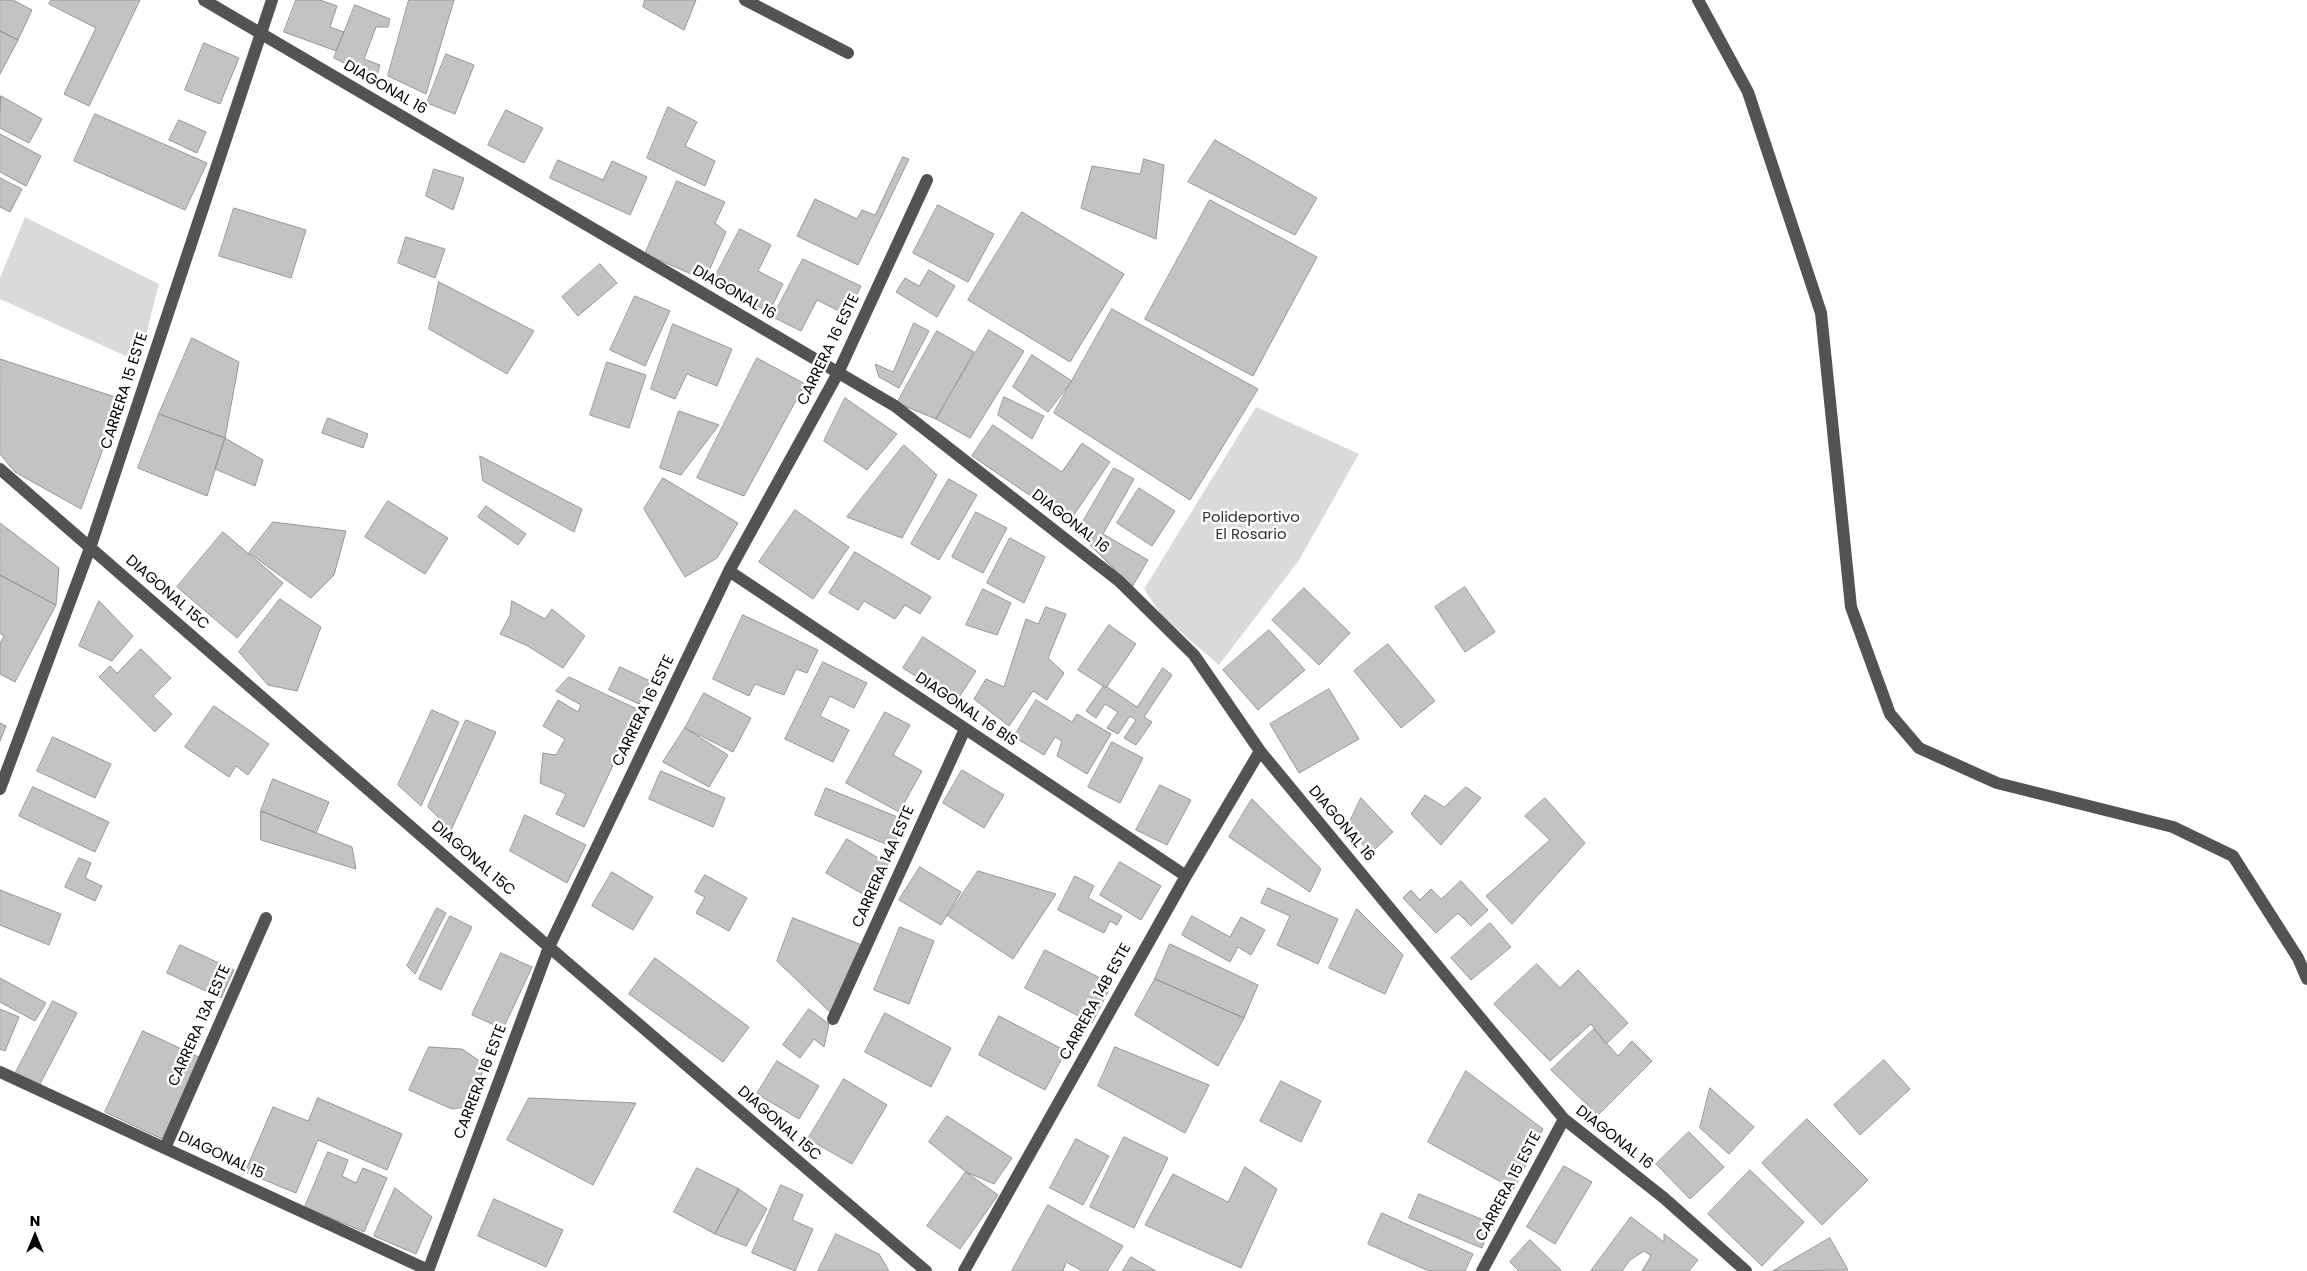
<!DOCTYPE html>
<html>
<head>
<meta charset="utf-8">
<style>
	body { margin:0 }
	#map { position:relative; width:2307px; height:1271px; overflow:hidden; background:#fff; font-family:Poppins,sans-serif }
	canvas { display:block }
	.north { position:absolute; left:10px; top:1211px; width:50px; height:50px; -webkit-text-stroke:4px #fff; paint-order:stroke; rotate:0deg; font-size:14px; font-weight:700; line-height:20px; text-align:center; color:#000 }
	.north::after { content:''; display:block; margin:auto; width:18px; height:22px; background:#000; clip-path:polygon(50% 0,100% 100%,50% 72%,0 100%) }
</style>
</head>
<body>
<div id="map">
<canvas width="2307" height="1271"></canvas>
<div class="north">N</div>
</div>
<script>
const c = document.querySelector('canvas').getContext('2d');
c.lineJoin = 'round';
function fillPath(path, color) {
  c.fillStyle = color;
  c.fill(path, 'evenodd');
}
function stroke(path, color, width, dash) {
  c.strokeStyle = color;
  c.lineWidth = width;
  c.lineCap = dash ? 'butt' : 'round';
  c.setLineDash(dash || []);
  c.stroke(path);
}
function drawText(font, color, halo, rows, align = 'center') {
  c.font = font + ' Poppins,sans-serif';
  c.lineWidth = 5;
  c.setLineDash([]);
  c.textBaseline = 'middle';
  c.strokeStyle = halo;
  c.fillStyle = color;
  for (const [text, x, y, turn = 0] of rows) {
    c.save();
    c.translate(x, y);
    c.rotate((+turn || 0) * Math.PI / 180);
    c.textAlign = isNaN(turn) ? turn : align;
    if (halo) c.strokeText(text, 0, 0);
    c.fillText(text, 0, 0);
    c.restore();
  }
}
fillPath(new Path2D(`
	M 25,217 L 159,284 L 139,362 L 0,299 L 0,278 Z
	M 1256,407 L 1359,454 L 1299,560 L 1219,665 L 1162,616 L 1144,589 Z`), '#dadada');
const building = new Path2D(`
	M 0,0 L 13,0 L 32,10 L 18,40 L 0,31 Z
	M 51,0 L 140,0 L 89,106 L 64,94 L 96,28 L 49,4 Z
	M 296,0 L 320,0 L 337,6 L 330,27 L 344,32 L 336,51 L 284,32 Z
	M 409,0 L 454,0 L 426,94 L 388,76 Z
	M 645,0 L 696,0 L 684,30 L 643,7 Z
	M 355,5 L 390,19 L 388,27 L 376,27 L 364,59 L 380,65 L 376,79 L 334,58 Z
	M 0,31 L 18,40 L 0,74 Z
	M 204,43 L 239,58 L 220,104 L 185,90 Z
	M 446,54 L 474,65 L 455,114 L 427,103 Z
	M 1,96 L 42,119 L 29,143 L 0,128 Z
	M 668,107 L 697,122 L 685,146 L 715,161 L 705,186 L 647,158 Z
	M 506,110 L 543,128 L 524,163 L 488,145 Z
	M 95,114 L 207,163 L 185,210 L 74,161 Z
	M 179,120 L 206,132 L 197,153 L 169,140 Z
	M 0,134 L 41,156 L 26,186 L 0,172 Z
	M 1215,140 L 1317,198 L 1295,235 L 1188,182 Z
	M 903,157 L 909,159 L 858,265 L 797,236 L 815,199 L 857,219 L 862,210 L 875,215 Z
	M 1144,159 L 1164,165 L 1156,239 L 1081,208 L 1092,166 L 1140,174 Z
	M 558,160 L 603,180 L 612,161 L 647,177 L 630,215 L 550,178 Z
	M 434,169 L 464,178 L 453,210 L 426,196 Z
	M 0,178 L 22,189 L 10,212 L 0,207 Z
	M 677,181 L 725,202 L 715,223 L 726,232 L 705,280 L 645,254 Z
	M 1210,200 L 1317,257 L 1253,376 L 1145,319 Z
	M 938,205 L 994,234 L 968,282 L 913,253 Z
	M 234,208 L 306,230 L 291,278 L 219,256 Z
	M 1022,212 L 1124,274 L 1070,362 L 968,300 Z
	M 740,229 L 771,245 L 758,271 L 783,284 L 769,312 L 712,283 Z
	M 406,237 L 445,249 L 435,278 L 398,263 Z
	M 803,259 L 861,286 L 847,315 L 817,300 L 801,331 L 773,317 Z
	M 600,264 L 617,283 L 578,316 L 562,297 Z
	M 929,270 L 955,286 L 937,317 L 896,292 L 905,278 L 919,286 Z
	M 439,282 L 534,331 L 507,374 L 429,329 Z
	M 635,296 L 670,311 L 645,366 L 610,350 Z
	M 1112,309 L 1258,389 L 1190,500 L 1054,413 Z
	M 914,323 L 929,331 L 899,388 L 879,377 L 875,364 L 893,372 Z
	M 673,324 L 732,349 L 717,386 L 687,374 L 675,399 L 651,389 Z
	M 989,330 L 1024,351 L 970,438 L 936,419 Z
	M 937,331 L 974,352 L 936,419 L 897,403 Z
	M 192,338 L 239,362 L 225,438 L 159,414 Z
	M 1032,355 L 1072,381 L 1048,412 L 1013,387 Z
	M 757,358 L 805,384 L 744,496 L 697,478 Z
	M 0,359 L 121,399 L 81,509 L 15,472 L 0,454 Z
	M 607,362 L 646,375 L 629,428 L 590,415 Z
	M 1004,397 L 1044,416 L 1032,439 L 998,415 Z
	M 845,398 L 897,434 L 867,470 L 824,441 Z
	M 679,411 L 719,425 L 681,475 L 660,468 Z
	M 159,414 L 225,438 L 207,496 L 138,468 Z
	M 328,418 L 368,434 L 363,448 L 322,433 Z
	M 993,425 L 1062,472 L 1082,443 L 1110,462 L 1069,522 L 972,456 Z
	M 225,438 L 263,460 L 255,486 L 215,469 Z
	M 904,445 L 937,475 L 902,538 L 847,517 Z
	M 480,456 L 582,509 L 574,532 L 483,481 Z
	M 1114,468 L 1134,479 L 1103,534 L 1148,560 L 1132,587 L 1077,532 Z
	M 663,478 L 738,523 L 717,558 L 685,577 L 644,509 Z
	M 949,479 L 977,495 L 939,560 L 911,544 Z
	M 1139,488 L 1175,511 L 1152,546 L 1117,523 Z
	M 388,501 L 448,538 L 425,574 L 365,537 Z
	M 486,506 L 526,534 L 518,545 L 478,517 Z
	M 795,510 L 849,547 L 813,599 L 759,562 Z
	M 976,512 L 1007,528 L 983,573 L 952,557 Z
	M 273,522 L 346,531 L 334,575 L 311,598 L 249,553 Z
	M 0,523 L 59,568 L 56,605 L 0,575 Z
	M 223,532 L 283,583 L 237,638 L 177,587 Z
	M 1010,538 L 1045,557 L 1024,603 L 987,583 Z
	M 855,552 L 931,597 L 920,614 L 905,605 L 895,619 L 864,601 L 858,610 L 829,593 Z
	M 0,575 L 56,605 L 15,682 L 0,674 L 0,643 L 4,636 L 0,633 Z
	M 1465,587 L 1495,632 L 1465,652 L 1435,607 Z
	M 1304,588 L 1350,633 L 1319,665 L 1272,620 Z
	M 983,589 L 1011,603 L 997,635 L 966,625 Z
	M 280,599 L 321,627 L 297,691 L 268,685 L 239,652 Z
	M 99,601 L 133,636 L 112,661 L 79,646 Z
	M 512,601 L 545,619 L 552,609 L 585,636 L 563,668 L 526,645 L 500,634 L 510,615 Z
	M 1046,607 L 1066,614 L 1048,658 L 1064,673 L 1047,700 L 1033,691 L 1009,726 L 974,699 L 986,679 L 1004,687 L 1026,619 L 1038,624 Z
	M 743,615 L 818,650 L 807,673 L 796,669 L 784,695 L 755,684 L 749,696 L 713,679 Z
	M 1109,625 L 1136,644 L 1106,688 L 1078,670 Z
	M 1269,630 L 1305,670 L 1258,710 L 1223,670 Z
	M 923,637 L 976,671 L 956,702 L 903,668 Z
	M 1388,644 L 1435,701 L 1401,728 L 1354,671 Z
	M 141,649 L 171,678 L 153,696 L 172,714 L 155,732 L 99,677 L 110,666 L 117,673 Z
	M 823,662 L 867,683 L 854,708 L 830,696 L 820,716 L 849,730 L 833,762 L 785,739 Z
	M 620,667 L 650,681 L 639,704 L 609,690 Z
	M 1163,668 L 1172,675 L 1144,717 L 1152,722 L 1136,745 L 1124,738 L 1136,720 L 1130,716 L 1118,734 L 1107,728 L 1118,712 L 1105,704 L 1096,718 L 1086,711 L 1104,685 L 1137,707 Z
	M 569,677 L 639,710 L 584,827 L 556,814 L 566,794 L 540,783 L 543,753 L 556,755 L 565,739 L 543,726 L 558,700 L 578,712 L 581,705 L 556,691 Z
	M 1329,689 L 1359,739 L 1299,773 L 1270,724 Z
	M 704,693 L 751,718 L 733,752 L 685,728 Z
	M 1036,700 L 1072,722 L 1077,714 L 1111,734 L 1087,774 L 1057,756 L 1062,741 L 1055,737 L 1044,755 L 1014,737 Z
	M 214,706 L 269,744 L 248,775 L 236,766 L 229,777 L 185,747 Z
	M 432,710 L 459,722 L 421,806 L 398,785 Z
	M 885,712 L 910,725 L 893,755 L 922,771 L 899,812 L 846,783 Z
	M 466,720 L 496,732 L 451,830 L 428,807 Z
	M 0,723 L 6,726 L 0,741 Z
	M 685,728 L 728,755 L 709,787 L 663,762 Z
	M 53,737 L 111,764 L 95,798 L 37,771 Z
	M 1112,742 L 1143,758 L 1120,803 L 1088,787 Z
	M 962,770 L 1004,795 L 984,828 L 943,803 Z
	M 661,771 L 725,798 L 713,827 L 649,799 Z
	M 273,779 L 329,802 L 316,833 L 261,811 Z
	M 1160,785 L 1191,800 L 1167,845 L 1136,830 Z
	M 33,787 L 109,822 L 95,852 L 19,816 Z
	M 1466,787 L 1481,798 L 1441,845 L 1411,814 L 1425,795 L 1444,807 Z
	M 826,788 L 905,820 L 893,847 L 815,815 Z
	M 1361,798 L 1393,832 L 1371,853 L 1347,828 Z
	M 1545,798 L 1585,843 L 1512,924 L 1486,896 L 1550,840 L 1525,816 Z
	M 1252,799 L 1321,869 L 1310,892 L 1229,837 Z
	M 261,811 L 352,847 L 356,869 L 261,840 Z
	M 525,815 L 586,845 L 567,883 L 510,851 Z
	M 847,839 L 888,864 L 868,897 L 826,873 Z
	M 79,858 L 91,863 L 85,878 L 102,886 L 95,901 L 65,887 Z
	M 1120,862 L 1161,886 L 1141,920 L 1100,895 Z
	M 920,867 L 961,892 L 941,925 L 899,900 Z
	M 978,871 L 1056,894 L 1013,959 L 948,916 Z
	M 612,872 L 653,897 L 633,930 L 592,906 Z
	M 705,875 L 747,898 L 729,931 L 696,913 L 705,897 L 695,892 Z
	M 1075,876 L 1094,886 L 1088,898 L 1122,916 L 1117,925 L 1110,921 L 1104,933 L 1058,910 Z
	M 1461,881 L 1488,910 L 1471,926 L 1458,913 L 1436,933 L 1403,898 L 1411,890 L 1420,900 L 1431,889 L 1441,899 Z
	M 1268,888 L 1338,919 L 1318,964 L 1277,945 L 1290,916 L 1261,903 Z
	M 0,890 L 61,914 L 49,945 L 0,925 Z
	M 437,908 L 446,913 L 415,974 L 407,966 Z
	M 1357,909 L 1403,955 L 1385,994 L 1329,968 Z
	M 450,916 L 472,927 L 441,990 L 419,979 Z
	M 1192,916 L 1230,937 L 1241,917 L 1265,930 L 1251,955 L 1238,947 L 1230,962 L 1182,935 Z
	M 793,918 L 862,945 L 834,1016 L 777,961 Z
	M 1490,923 L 1511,947 L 1471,980 L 1451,958 Z
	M 900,927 L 934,941 L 909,1004 L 874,990 Z
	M 1170,944 L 1258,985 L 1244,1018 L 1155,979 Z
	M 180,945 L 234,970 L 221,998 L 167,973 Z
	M 1045,950 L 1112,984 L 1092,1023 L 1025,988 Z
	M 501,953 L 532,967 L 503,1029 L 472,1015 Z
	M 655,958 L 749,1027 L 723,1062 L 629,994 Z
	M 1537,964 L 1560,988 L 1578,970 L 1628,1023 L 1606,1044 L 1591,1024 L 1550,1061 L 1494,1004 Z
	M 0,978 L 46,1003 L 35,1021 L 0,1002 Z
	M 1155,979 L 1244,1018 L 1218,1066 L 1135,1015 Z
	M 53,1001 L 77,1013 L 39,1086 L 15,1074 Z
	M 0,1009 L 19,1017 L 5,1051 L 0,1049 Z
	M 809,1009 L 829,1024 L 824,1047 L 814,1039 L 800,1058 L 783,1045 Z
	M 885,1013 L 951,1048 L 931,1087 L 865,1052 Z
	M 999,1016 L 1066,1051 L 1045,1090 L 979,1055 Z
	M 1594,1029 L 1618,1056 L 1632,1041 L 1652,1061 L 1598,1115 L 1551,1070 Z
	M 143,1031 L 201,1058 L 162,1139 L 105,1112 Z
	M 429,1047 L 462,1049 L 484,1064 L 475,1105 L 452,1109 L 409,1090 Z
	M 1115,1047 L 1209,1085 L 1185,1133 L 1098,1086 Z
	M 1884,1060 L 1910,1089 L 1860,1135 L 1834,1105 Z
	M 777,1061 L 819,1086 L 799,1119 L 757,1094 Z
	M 1466,1071 L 1543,1129 L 1514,1189 L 1428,1142 Z
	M 844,1079 L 887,1105 L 852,1164 L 808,1139 Z
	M 1281,1081 L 1321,1101 L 1301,1142 L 1260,1121 Z
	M 1710,1088 L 1754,1127 L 1729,1154 L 1700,1128 Z
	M 318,1098 L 402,1134 L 387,1170 L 318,1140 L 296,1193 L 245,1172 L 273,1107 L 308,1121 Z
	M 529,1098 L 636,1103 L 593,1185 L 507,1140 Z
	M 947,1116 L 1012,1158 L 994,1184 L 966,1172 L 929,1142 Z
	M 1807,1119 L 1868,1180 L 1822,1225 L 1762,1163 Z
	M 1689,1132 L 1724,1167 L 1690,1199 L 1656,1164 Z
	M 1124,1137 L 1168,1158 L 1134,1228 L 1090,1207 Z
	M 1076,1139 L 1109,1156 L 1083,1205 L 1050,1188 Z
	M 328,1152 L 348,1160 L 342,1176 L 356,1183 L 363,1168 L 387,1178 L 364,1232 L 305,1207 Z
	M 1564,1166 L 1592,1182 L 1555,1244 L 1527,1227 Z
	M 1245,1167 L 1277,1189 L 1241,1268 L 1145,1225 L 1173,1174 L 1228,1202 Z
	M 697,1168 L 739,1189 L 715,1234 L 674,1212 Z
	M 1750,1170 L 1804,1222 L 1762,1266 L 1708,1214 Z
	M 966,1172 L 998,1195 L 960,1249 L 927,1226 Z
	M 781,1185 L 803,1195 L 792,1220 L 813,1229 L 795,1271 L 752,1253 Z
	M 395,1188 L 432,1217 L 416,1254 L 374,1236 Z
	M 739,1189 L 767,1209 L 746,1246 L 715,1234 Z
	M 1419,1194 L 1491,1223 L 1482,1248 L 1409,1218 Z
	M 494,1199 L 563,1230 L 546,1267 L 478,1236 Z
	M 1048,1205 L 1123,1246 L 1107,1271 L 1082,1271 L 1066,1262 L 1063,1271 L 1012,1271 Z
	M 1382,1213 L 1473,1254 L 1465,1271 L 1429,1271 L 1368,1244 Z
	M 1631,1217 L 1664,1242 L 1664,1234 L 1698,1260 L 1689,1271 L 1642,1271 L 1651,1256 L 1644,1251 L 1630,1260 L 1622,1271 L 1591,1271 Z
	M 836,1234 L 879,1254 L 889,1271 L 818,1271 Z
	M 1830,1238 L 1848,1270 L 1773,1271 Z
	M 1530,1240 L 1561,1270 L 1560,1271 L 1519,1271 L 1510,1262 Z
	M 1131,1257 L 1156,1271 L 1123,1271 Z`);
fillPath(building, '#c3c3c3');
stroke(building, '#979797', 1);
stroke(new Path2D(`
	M 204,0 L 895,406 L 1119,581 L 1194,655 L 1260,751 L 1564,1119 L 1664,1198 L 1746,1271
	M 745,0 L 848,53
	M 1698,0 L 1748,92 L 1821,313 L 1851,607 L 1890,714 L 1919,748 L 1997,783 L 2173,827 L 2233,856 L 2298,958 L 2307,979
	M 0,469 L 549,947 L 926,1271
	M 729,571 L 1186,876
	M 0,789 L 90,548 L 272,0
	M 833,1019 L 965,729
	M 0,1072 L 428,1270
	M 165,1148 L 266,918
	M 428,1271 L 549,947 L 729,571 L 838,373 L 927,180
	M 964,1271 L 1186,876 L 1260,751
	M 1482,1271 L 1564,1119`), '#535353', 12);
drawText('15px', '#000', '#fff', [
	["DIAGONAL 16",385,88,30],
	["DIAGONAL 16",734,293,30],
	["CARRERA 16 ESTE",829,350,-64],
	["CARRERA 15 ESTE",125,391,-72],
	["DIAGONAL 16",1070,522,38],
	["DIAGONAL 15C",167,593,41],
	["DIAGONAL 16 BIS",966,710,34],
	["CARRERA 16 ESTE",644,711,-64],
	["DIAGONAL 16",1341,824,50],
	["DIAGONAL 15C",473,859,41],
	["CARRERA 14A ESTE",884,867,-66],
	["CARRERA 14B ESTE",1096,1002,-61],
	["CARRERA 13A ESTE",200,1026,-66],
	["CARRERA 16 ESTE",481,1082,-69],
	["DIAGONAL 15C",779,1124,41],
	["DIAGONAL 16",1614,1138,38],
	["DIAGONAL 15",221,1156,25],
	["CARRERA 15 ESTE",1509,1187,-62]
]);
drawText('15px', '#313131', '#fff', [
	["Polideportivo",1251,518],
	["El Rosario",1251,535]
]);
</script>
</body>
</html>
